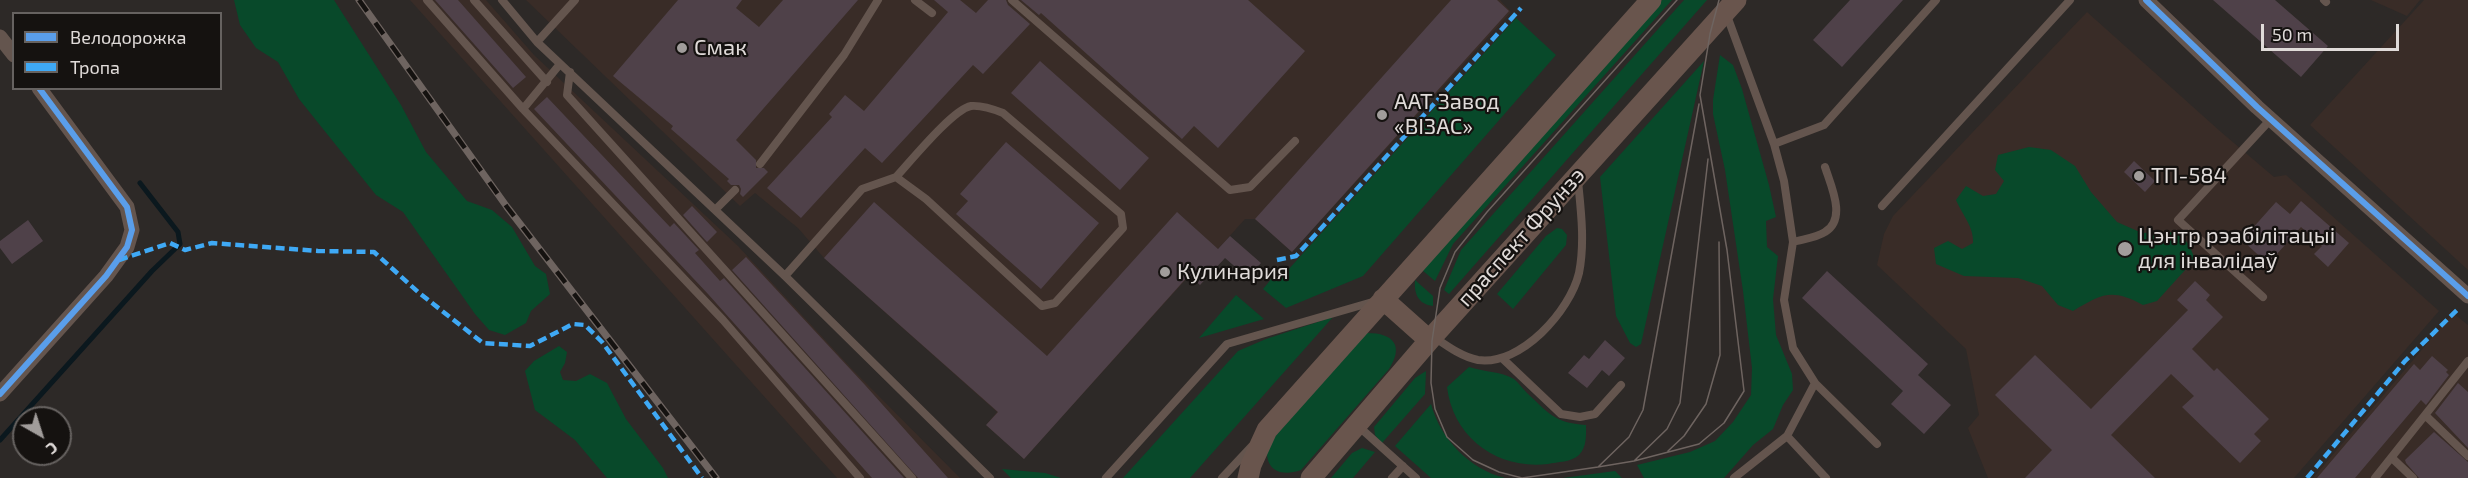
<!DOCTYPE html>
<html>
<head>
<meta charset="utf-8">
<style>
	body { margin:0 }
	#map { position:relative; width:2468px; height:478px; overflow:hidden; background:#2d2927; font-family:"Exo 2",sans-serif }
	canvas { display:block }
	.legend { position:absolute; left:12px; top:12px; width:210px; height:78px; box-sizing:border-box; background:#151210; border:2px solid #666260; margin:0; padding:8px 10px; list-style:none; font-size:18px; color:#e0dbd9 }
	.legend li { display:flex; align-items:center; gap:12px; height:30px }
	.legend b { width:30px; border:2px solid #666260 }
	.north { position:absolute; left:12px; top:406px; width:60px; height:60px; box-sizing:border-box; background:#151210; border:2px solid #666260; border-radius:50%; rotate:141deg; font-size:16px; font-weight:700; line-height:24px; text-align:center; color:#e0dbd9 }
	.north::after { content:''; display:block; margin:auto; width:21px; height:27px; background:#a19d9b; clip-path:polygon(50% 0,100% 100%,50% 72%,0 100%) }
	.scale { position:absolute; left:2261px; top:24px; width:138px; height:27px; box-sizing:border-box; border:3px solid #e0dbd9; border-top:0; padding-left:8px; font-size:18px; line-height:21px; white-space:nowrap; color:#e0dbd9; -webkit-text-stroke:4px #151210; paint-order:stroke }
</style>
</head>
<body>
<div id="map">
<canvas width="2468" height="478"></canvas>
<ul class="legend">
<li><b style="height:8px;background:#5a9eea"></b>Велодорожка</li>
<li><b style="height:8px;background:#3fa9f5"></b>Тропа</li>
</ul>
<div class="north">С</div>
<div class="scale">50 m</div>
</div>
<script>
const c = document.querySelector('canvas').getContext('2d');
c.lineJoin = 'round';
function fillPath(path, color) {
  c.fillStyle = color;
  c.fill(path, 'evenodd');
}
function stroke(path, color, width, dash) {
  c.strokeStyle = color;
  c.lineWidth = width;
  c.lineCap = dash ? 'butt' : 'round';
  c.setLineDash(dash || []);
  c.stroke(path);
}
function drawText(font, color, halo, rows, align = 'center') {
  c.font = font + ' "Exo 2",sans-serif';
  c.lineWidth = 4.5;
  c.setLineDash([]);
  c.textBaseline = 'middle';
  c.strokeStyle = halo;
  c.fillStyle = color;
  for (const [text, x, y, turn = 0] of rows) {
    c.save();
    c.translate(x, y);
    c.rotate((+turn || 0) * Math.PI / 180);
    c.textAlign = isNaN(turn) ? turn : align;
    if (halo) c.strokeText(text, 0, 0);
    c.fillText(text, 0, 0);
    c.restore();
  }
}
fillPath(new Path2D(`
	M 410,0 L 486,0 L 534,55 L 738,246 L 851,368 L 960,478 L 837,478 Z
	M 526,0 L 1500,0 L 1511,12 L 1292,252 L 1255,219 L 1245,219 L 1218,249 L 1226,256 L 1200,285 L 1189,276 L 1024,459 L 986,425 L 997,412 L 824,258 L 798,228 L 755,193 L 740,206 Z
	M 2371,0 L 2420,0 L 2407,16 Z
	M 2424,0 L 2468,0 L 2468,270 L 2310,125 Z
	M 2087,12 L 2221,132 L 2274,177 L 2286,175 L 2439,311 L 2294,478 L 1988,478 L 1968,428 L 1979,415 L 1966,349 L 1877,265 L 1884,234 L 1893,216 Z
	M 2453,313 L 2468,325 L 2468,478 L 2313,478 Z`), '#392c27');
fillPath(new Path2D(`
	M 234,0 L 334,0 L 401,105 L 426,152 L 467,201 L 492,210 L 512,227 L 535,266 L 546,274 L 550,294 L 531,311 L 526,323 L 505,335 L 489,330 L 475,314 L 403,212 L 376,195 L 299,99 L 278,62 L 256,48 L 240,25 Z
	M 1662,0 L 1672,0 L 1453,244 L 1435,281 L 1422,270 Z
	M 1684,0 L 1707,0 L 1449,294 L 1444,290 L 1461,250 Z
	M 1516,18 L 1556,55 L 1363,276 L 1286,308 L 1263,289 L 1273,277 L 1278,281 Z
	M 1720,55 L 1733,65 L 1742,89 L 1769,185 L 1776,217 L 1766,221 L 1767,247 L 1778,256 L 1773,299 L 1776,335 L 1792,374 L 1793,390 L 1783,405 L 1773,429 L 1753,445 L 1724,478 L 1644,478 L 1637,465 L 1690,452 L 1715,441 L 1733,422 L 1751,395 L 1752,368 L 1743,291 L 1725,170 L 1713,114 L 1713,100 Z
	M 1704,61 L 1641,344 L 1636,347 L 1630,343 L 1616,316 L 1600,177 Z
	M 2029,147 L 2051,150 L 2075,166 L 2091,192 L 2117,222 L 2142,233 L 2179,232 L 2189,245 L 2195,259 L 2157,301 L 2143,305 C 2111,288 2102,294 2073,311 L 2058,305 L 2042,286 L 2018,278 L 1964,276 L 1936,264 L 1934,248 L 1948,241 L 1962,249 L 1973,243 C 1974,227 1963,216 1956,200 L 1966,186 L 1983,196 L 1996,194 L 2004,181 L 1995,170 L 1998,155 Z
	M 1557,228 L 1562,229 L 1567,235 L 1566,245 L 1513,309 L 1497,294 L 1546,236 Z
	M 1415,280 L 1433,296 L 1433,306 C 1418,304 1414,294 1415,280 Z
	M 1236,295 L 1264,319 L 1199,338 Z
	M 1333,317 L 1190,478 L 1123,478 L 1238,351 L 1266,339 Z
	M 1367,333 C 1394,333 1404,346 1389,369 L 1301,470 C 1278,478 1263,468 1268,444 Z
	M 559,346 L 567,352 L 565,363 L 560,372 L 563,380 L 576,381 L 590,374 L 607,383 L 626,419 L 663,468 L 668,478 L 607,478 L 575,440 L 535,410 L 525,371 L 534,361 Z
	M 1469,367 C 1483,372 1501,371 1514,379 C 1519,383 1522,388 1527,393 C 1549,413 1554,423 1586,425 C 1586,435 1587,447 1579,455 C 1572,462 1557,462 1548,464 C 1498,470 1453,438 1447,387 Z
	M 1426,371 L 1425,394 L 1382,443 L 1375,435 L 1374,427 L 1415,378 Z
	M 1431,404 C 1440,438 1469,469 1505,478 L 1431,478 L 1395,446 Z
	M 1362,448 L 1375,452 L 1353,478 L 1331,478 L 1352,453 Z
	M 1002,469 L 1045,473 L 1061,478 L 1011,478 Z
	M 1615,471 L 1622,478 L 1563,478 Z`), '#08492a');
stroke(new Path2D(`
	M 0,440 L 152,271 L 180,244 L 178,232 L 140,183`), '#0b181e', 5);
fillPath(new Path2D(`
	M 435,0 L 458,0 L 526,77 L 513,88 Z
	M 678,0 L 742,0 L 736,8 L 759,27 L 783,0 L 858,0 L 736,140 L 756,160 L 756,168 L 764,168 L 768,172 L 743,197 L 740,194 L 741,189 L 739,185 L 731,185 L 727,181 L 729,179 L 671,129 L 673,126 L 613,76 Z
	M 934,0 L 960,0 L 976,13 L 988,0 L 1006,0 L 1008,5 L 1030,24 L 983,74 L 973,65 L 882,163 L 865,148 L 801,218 L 767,188 L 832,117 L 829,114 L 845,95 L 864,111 L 948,12 Z
	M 1021,0 L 1248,0 L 1305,51 L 1218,148 L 1194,126 L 1182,139 L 1041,13 L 1039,15 Z
	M 1451,0 L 1497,0 L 1509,11 L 1292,252 L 1255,219 Z
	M 1850,0 L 1903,0 L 1842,67 L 1813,40 Z
	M 2213,0 L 2275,0 L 2328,46 L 2301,77 Z
	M 1040,61 L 1149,158 L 1120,190 L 1011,93 Z
	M 547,97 L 670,227 L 674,223 L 699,250 L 695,253 L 720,281 L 724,278 L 904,478 L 872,478 L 708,294 L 534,109 Z
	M 1006,142 L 1099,223 L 1041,289 L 956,214 L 968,201 L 960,194 Z
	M 2134,161 L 2155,181 L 2145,192 L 2124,172 Z
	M 2301,201 L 2349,243 L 2328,267 L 2314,254 L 2322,246 L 2301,227 L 2268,264 L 2242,240 L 2276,202 L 2290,214 Z
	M 874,202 L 1047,356 L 1177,212 L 1218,249 L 1230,236 L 1261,263 L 1248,278 L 1225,258 L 1200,285 L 1189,275 L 1024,459 L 986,425 L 998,412 L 824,258 Z
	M 692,206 L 717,232 L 707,242 L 683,215 Z
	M 28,220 L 43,241 L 12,264 L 0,248 L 0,241 Z
	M 746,257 L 865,385 L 948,478 L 918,478 L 732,270 Z
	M 1827,271 L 1928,364 L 1918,375 L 1951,405 L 1924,434 L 1891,404 L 1903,391 L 1802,298 Z
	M 2195,281 L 2210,295 L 2206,300 L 2223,317 L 2192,349 L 2214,371 L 2217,368 L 2269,419 L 2254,434 L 2261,441 L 2240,463 L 2182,407 L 2194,396 L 2171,374 L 2111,435 L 2155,478 L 2025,478 L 2052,450 L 1995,395 L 2035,355 L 2091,409 L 2188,310 L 2177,300 Z
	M 1605,340 L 1625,358 L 1609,376 L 1602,370 L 1587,388 L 1568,373 L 1584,355 L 1589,359 Z
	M 2432,356 L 2448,370 L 2446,372 L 2449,375 L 2426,405 L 2421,400 L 2355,478 L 2317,478 L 2414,364 L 2420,370 Z
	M 2458,383 L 2468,392 L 2468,448 L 2435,413 Z
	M 2434,432 L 2468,462 L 2468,478 L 2419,478 L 2406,463 L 2405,460 Z`), '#4f4149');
stroke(new Path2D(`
	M 427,0 L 523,109 L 723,320 L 860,478
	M 474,0 L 547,82
	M 502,0 L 537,42 L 785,276 L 990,478
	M 915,0 L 932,13
	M 1012,0 L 1230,190 L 1250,187 L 1295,141
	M 2324,0 L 2326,2
	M 1726,13 L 1774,144 L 1784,181 L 1793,242 L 1784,300 L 1793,348 L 1815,383 L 1787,436 L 1826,478
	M 537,42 L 575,0
	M 570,72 L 567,95 L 912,478
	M 523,109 L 560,64
	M 1774,144 L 1824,125 L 1936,0
	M 760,164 L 844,55 L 878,0
	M 1882,206 L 2070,0
	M 715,210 L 735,190
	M 1793,242 C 1803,239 1816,238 1825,232 C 1847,219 1831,186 1825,167
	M 785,276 L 862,189 L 896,177 L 926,199 L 1042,306 L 1055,303 L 1123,228 L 1121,214 L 1003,113 C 993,109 982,105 971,106 C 953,109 910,162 896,177
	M 2263,297 L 2178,220 L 2271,119
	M 1434,337 C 1447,346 1462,357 1478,360 C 1521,366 1570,311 1579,273 C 1585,243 1581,211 1578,181
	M 1502,358 L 1561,414 L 1580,417 L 1595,414 L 1621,385
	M 1815,383 L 1877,444
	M 2425,415 L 2468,456
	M 1357,425 L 1416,478
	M 2392,458 L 2413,478
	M 1106,478 L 1227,344 L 1376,301
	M 1222,478 L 1252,446
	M 1392,478 L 1403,466
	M 1734,478 L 1787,436
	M 2375,478 L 2468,361`), '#64554e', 8);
stroke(new Path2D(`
	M 2146,0 L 2257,107 L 2468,296
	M 0,37 L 14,55
	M 0,394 L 106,276 L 127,247 L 132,230 L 127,207 L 39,88`), '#64554e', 15);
stroke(new Path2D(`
	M 1383,299 L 1429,340
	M 1248,478 L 1251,465 L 1267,430 L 1651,0
	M 1311,478 L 1433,336 L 1736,0`), '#69554d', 21);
stroke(new Path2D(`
	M 1677,0 L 1487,212 L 1455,252 L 1440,288 L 1432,341 L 1431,383 L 1435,409 L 1447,437 L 1473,460 L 1499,472 L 1522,478 L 1598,467 L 1634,461 L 1699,444 L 1724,423 L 1744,391 L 1727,250 L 1700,95 L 1710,34 L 1719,0
	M 1668,451 L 1684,436 L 1706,404 L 1720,355 L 1719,242
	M 1634,461 L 1667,429 L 1680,403 L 1708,159
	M 1598,467 L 1629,437 L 1643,410 L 1699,104`), '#6e6460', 1.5);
const rail = new Path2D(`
	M 359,0 L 507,207 L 716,478`);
stroke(rail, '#6e6460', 7);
stroke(rail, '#151210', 4.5, [14]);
stroke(new Path2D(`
	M 119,260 L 170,243 L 185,250 L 212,243 L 318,251 L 374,252 L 418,292 L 483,343 L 530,346 L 573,324 L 585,325 L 602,342 L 702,478
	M 1277,260 L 1296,256 L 1521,8
	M 2307,478 L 2405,361 L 2458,309`), '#3fa9f5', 4.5, [9, 4.5]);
stroke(new Path2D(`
	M 2146,0 L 2257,107 L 2468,296
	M 0,394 L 106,276 L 127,247 L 132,230 L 127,207 L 39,88`), '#5a9eea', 6);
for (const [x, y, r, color] of [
	[682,48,6,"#a19d9b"],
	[1382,115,6,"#a19d9b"],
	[2139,176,6,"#a19d9b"],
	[2125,249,8,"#a19d9b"],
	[1165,272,6,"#a19d9b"]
]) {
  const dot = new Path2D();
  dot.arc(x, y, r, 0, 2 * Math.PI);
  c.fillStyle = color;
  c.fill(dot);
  stroke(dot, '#151210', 2);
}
drawText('22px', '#e0dbd9', '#151210', [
	["Смак",694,48],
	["ААТ Завод",1394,102],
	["«ВІЗАС»",1394,127],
	["ТП-584",2151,176],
	["Цэнтр рэабілітацыі",2138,236],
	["для інвалідаў",2138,261],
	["Кулинария",1177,272]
], 'left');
drawText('22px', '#e0dbd9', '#151210', [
	["праспект Фрунзэ",1521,237,-48]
]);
</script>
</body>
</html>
